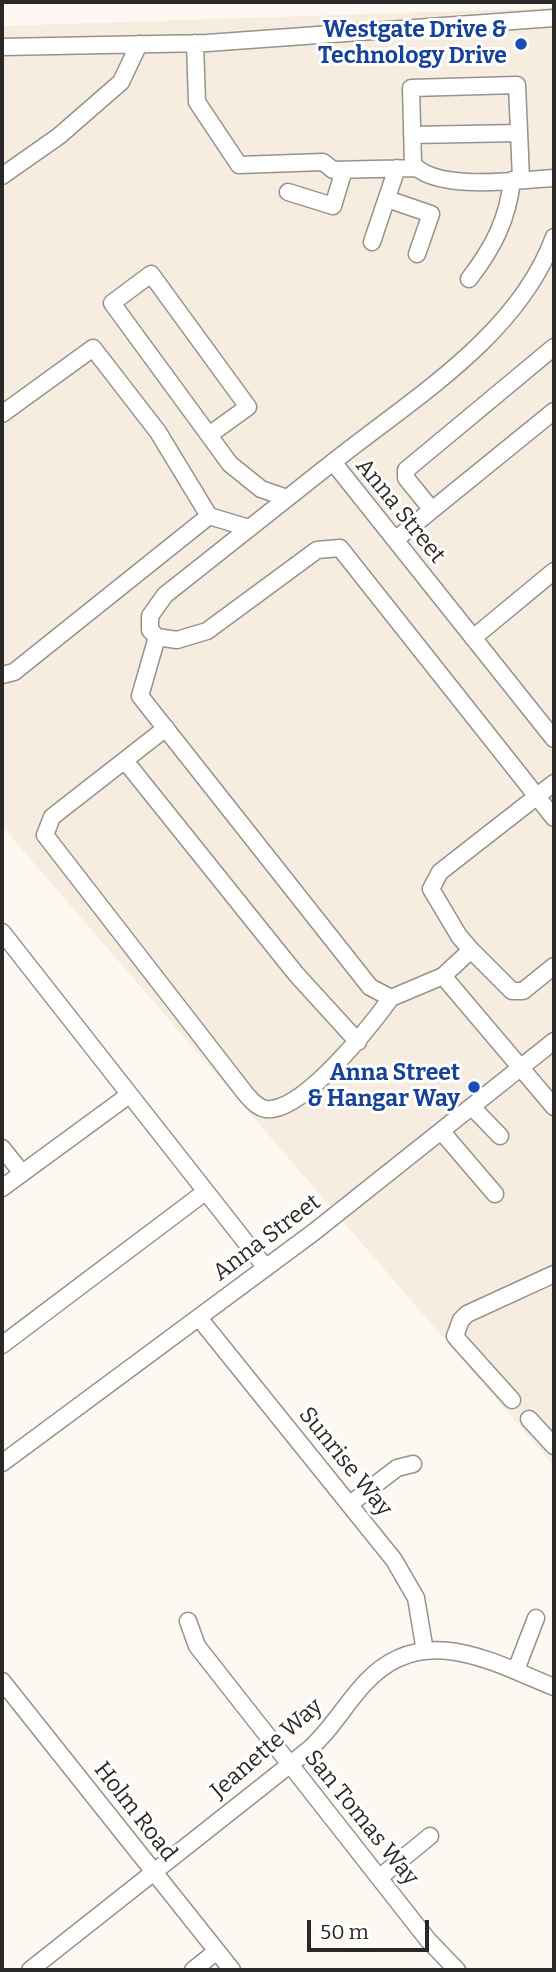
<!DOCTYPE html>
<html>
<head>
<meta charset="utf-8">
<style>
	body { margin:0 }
	#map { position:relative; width:556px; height:1972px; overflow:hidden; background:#fdf8f1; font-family:Bitter,serif }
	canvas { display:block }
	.frame { position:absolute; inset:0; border:4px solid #2a2826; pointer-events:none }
	.scale { position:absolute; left:307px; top:1920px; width:122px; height:32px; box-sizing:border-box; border:4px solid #2a2826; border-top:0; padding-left:9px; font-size:21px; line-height:24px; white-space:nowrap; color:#2a2826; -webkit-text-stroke:5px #fff; paint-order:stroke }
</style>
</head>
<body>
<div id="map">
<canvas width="556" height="1972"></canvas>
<div class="frame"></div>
<div class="scale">50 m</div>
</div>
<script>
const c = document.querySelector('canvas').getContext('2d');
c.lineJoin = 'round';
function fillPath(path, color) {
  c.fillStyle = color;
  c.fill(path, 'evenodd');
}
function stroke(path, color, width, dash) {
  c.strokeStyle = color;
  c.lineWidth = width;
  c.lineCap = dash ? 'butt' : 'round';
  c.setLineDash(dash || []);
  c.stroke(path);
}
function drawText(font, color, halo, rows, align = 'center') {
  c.font = font + ' Bitter,serif';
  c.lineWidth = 6;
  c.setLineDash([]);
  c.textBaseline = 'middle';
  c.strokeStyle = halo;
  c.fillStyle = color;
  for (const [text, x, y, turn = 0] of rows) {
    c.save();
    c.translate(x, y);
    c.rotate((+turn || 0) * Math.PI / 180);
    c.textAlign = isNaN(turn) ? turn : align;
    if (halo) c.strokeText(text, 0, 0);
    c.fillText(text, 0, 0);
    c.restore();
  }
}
fillPath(new Path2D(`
	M 554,8 L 554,1466 L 2,826 L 2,26 Z`), '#f6ecdf');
const minor = new Path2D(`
	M 195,43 L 197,102 L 239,165 L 323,162 L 333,170 L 416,168
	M 2,47 L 207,43 L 554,18
	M 412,135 L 519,133
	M 2,176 L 59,136 L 121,82 L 139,44
	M 521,179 L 517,85 L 411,88 L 413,164 C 436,192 519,180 554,178
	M 288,192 L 333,206 L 344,170
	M 387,199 L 431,214 L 417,254
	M 554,237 C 518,336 412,399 333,462 L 554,739
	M 372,242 L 397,168
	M 469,279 C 493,248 508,219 512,180
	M 2,414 L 93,348 L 158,432 L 209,516 L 249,528
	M 209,435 L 248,407 L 151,274 L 112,303 L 230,464 L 261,489 L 287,498
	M 333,462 L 165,595 L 150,616 L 150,630 L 157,637 L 177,640 L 207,631 L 317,550 L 340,548 L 554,818
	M 432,510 L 406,478 L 406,470 L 554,347
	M 395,540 L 554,411
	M 157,637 L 140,696 L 370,987 L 391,998 L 443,976 L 471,950 L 459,936 L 431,889 L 440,872 L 554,783
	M 473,638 L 554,571
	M 2,675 L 14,672 L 209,516
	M 166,728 L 52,817 L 45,835 L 245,1093 C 252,1101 260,1111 272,1109 C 309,1104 369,1028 391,998
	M 126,762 L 296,974 L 358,1042
	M 2,932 L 266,1268
	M 471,950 L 512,991 L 523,991 L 554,966
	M 443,976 L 554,1107
	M 472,1107 L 500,1136
	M 442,1132 L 495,1194
	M 2,1148 L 22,1173
	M 2,1188 L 129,1095
	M 199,1318 L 394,1560 L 416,1598 L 425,1651
	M 2,1345 L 205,1192
	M 512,1400 L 459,1341 L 455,1336 L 461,1320 L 467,1314 L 554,1274
	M 529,1419 L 554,1446
	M 2,1463 L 314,1232 L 554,1041
	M 350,1504 L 397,1468 L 413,1464
	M 188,1621 L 197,1646 L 428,1940 L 457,1970
	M 516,1670 L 536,1618
	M 2,1681 L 232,1970
	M 380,1877 L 430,1836
	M 30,1970 L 307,1751 C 331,1731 344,1705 366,1682 C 423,1621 492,1662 554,1687
	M 193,1970 L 217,1951`);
stroke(minor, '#96928c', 19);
stroke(minor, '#fff', 16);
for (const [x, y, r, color] of [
	[521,44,7,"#1a4fb4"],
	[474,1087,7,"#1a4fb4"]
]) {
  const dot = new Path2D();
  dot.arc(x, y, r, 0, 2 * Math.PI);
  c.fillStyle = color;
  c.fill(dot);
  stroke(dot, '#fff', 2.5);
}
drawText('bold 23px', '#164399', '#fff', [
	["Westgate Drive &",507,31],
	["Technology Drive",507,57],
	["Anna Street",460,1074],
	["& Hangar Way",460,1100]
], 'right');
drawText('23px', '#2a2826', '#fff', [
	["Anna Street",400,511,51],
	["Anna Street",267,1238,-37],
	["Sunrise Way",345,1462,51],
	["Jeanette Way",267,1749,-41],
	["Holm Road",135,1812,52],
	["San Tomas Way",361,1818,51]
]);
</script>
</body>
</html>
